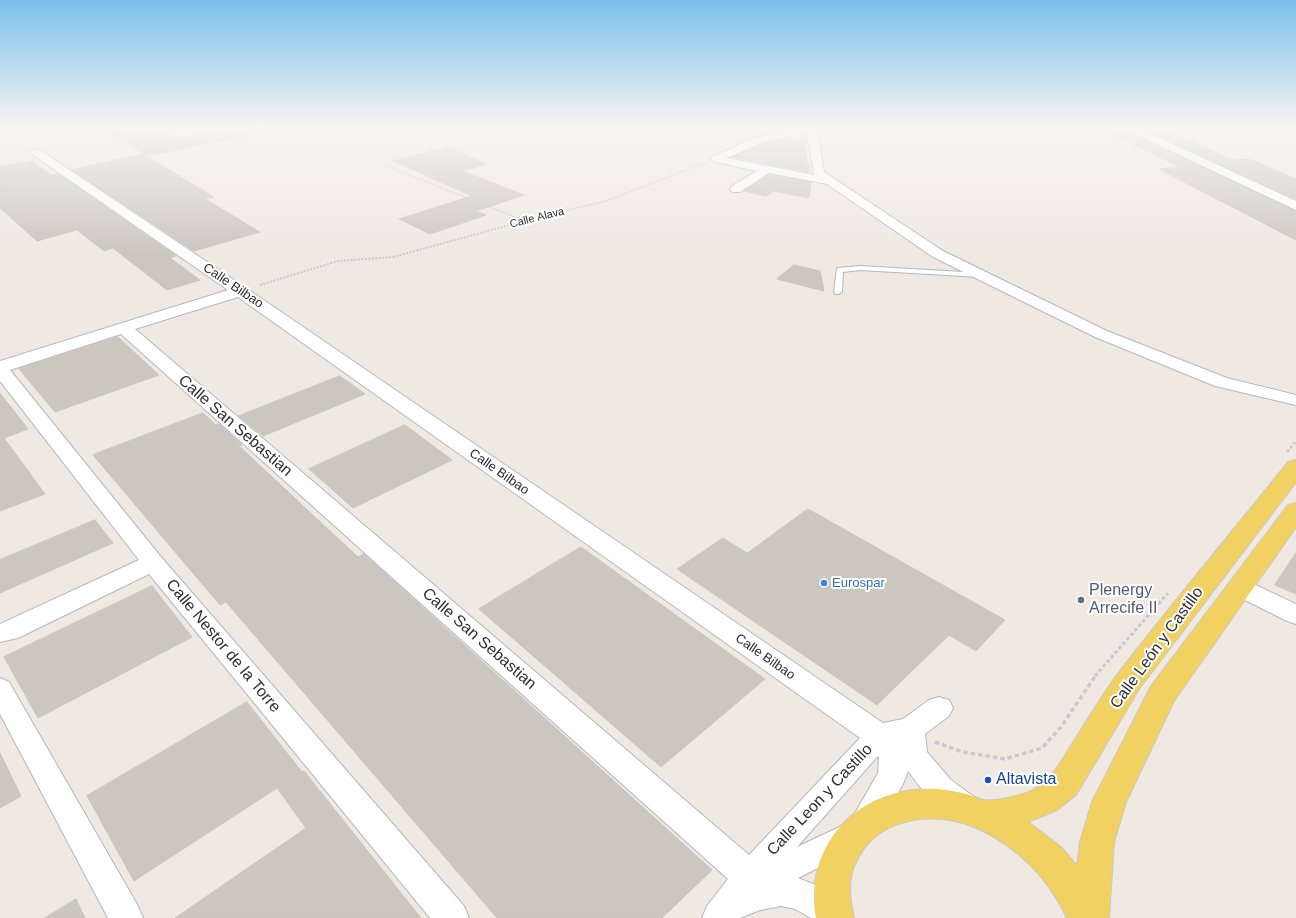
<!DOCTYPE html>
<html>
<head>
<meta charset="utf-8">
<style>
	body { margin:0 }
	canvas { display:block; background:#efe9e1 }
</style>
</head>
<body>
<canvas width="1296" height="918"></canvas>
<script>
const c = document.querySelector('canvas').getContext('2d');
c.lineJoin = 'round';
function fillPath(path, color) {
  c.fillStyle = color;
  c.fill(path, 'evenodd');
}
function stroke(path, color, width, dash) {
  c.strokeStyle = color;
  c.lineWidth = width;
  c.lineCap = dash ? 'butt' : 'round';
  c.setLineDash(dash || []);
  c.stroke(path);
}
function drawText(font, color, halo, rows, align = 'center') {
  c.font = font + ' Helvetica,sans-serif';
  c.lineWidth = 4;
  c.setLineDash([]);
  c.textBaseline = 'middle';
  c.strokeStyle = halo;
  c.fillStyle = color;
  for (const [text, x, y, turn = 0] of rows) {
    c.save();
    c.translate(x, y);
    c.rotate((+turn || 0) * Math.PI / 180);
    c.textAlign = isNaN(turn) ? turn : align;
    if (halo) c.strokeText(text, 0, 0);
    c.fillText(text, 0, 0);
    c.restore();
  }
}
const building = new Path2D(`
	M 97,126 L 154,126 L 161,133 L 177,137 L 195,136 L 219,130 L 225,126 L 260,126 L 260,133 L 148,156 Z
	M 1097,126 L 1120,126 L 1121,129 L 1296,211 L 1296,240 L 1159,169 L 1179,167 Z
	M 1137,126 L 1157,126 L 1233,160 L 1250,159 L 1296,179 L 1296,199 Z
	M 790,138 L 805,141 L 807,164 L 809,164 L 809,172 L 732,157 L 761,144 Z
	M 447,147 L 487,164 L 462,171 L 524,195 L 476,211 L 486,215 L 430,234 L 399,219 L 472,196 L 393,161 Z
	M 143,154 L 214,197 L 205,199 L 260,232 L 194,251 L 72,170 Z
	M 32,161 L 51,175 L 57,173 L 176,256 L 170,258 L 200,280 L 167,290 L 113,248 L 104,251 L 77,230 L 37,241 L 0,208 L 0,167 Z
	M 769,175 L 811,182 L 809,198 L 774,191 L 766,196 L 744,191 Z
	M 794,265 L 820,271 L 824,291 L 777,279 Z
	M 118,337 L 159,375 L 55,412 L 19,369 Z
	M 340,376 L 365,394 L 263,436 L 239,416 Z
	M 0,393 L 28,429 L 4,438 L 45,494 L 0,511 Z
	M 203,413 L 216,425 L 219,424 L 242,445 L 239,446 L 358,557 L 364,554 L 712,870 L 662,918 L 497,918 L 226,602 L 220,605 L 93,455 Z
	M 405,425 L 452,460 L 353,508 L 309,469 Z
	M 808,509 L 1005,620 L 976,651 L 949,635 L 877,705 L 677,569 L 723,538 L 747,553 Z
	M 95,520 L 113,543 L 0,593 L 0,560 Z
	M 581,547 L 765,679 L 661,767 L 479,609 Z
	M 1296,553 L 1296,594 L 1275,585 Z
	M 152,586 L 192,637 L 38,718 L 4,657 Z
	M 247,702 L 302,772 L 304,771 L 421,918 L 175,918 L 306,828 L 277,788 L 134,881 L 87,796 Z
	M 0,753 L 21,796 L 0,808 Z
	M 76,899 L 85,918 L 45,918 Z`);
fillPath(building, '#cbc7bf');
stroke(building, '#cbc5ba', 1);
const service = new Path2D(`
	M 860,266 L 980,273 L 984,275 L 980,277 L 860,270 L 843,272 L 842,292 L 838,294 L 835,294 L 834,292 L 837,268 Z`);
const minor = new Path2D(`
	M 155,126 L 167,126 L 176,130 L 205,126 L 224,126 L 219,129 C 200,133 170,144 155,126 Z
	M 811,126 L 833,126 L 832,128 L 817,131 L 824,172 L 943,251 L 1107,331 L 1227,378 L 1296,395 L 1296,405 L 1215,386 L 1095,337 L 933,257 L 827,184 L 769,173 L 740,192 L 732,192 L 730,189 L 732,186 L 757,171 L 716,162 L 710,159 L 712,157 L 754,138 ZM 807,133 L 814,175 L 727,158 L 761,143 Z
	M 1121,126 L 1134,126 L 1296,201 L 1296,210 L 1122,128 Z
	M 36,149 L 40,150 L 246,288 L 883,723 L 903,719 L 929,700 L 939,697 L 949,700 L 953,708 L 949,716 L 925,734 L 927,752 L 951,780 L 973,796 L 977,806 L 973,816 L 962,820 C 938,811 923,791 908,771 L 903,784 L 876,833 L 866,836 L 862,846 L 798,878 L 823,888 L 846,902 L 851,914 L 849,918 L 811,918 L 795,909 L 781,906 L 760,910 L 740,918 L 702,918 L 707,906 L 728,879 L 121,334 L 10,370 L 161,557 L 464,906 L 469,918 L 430,918 L 149,574 L 18,638 L 0,642 L 0,624 L 139,560 L 0,381 L 0,361 L 228,290 L 32,154 L 31,152 L 32,150 ZM 238,297 L 860,738 L 749,855 L 135,329 ZM 878,756 L 879,758 L 878,773 L 850,822 L 797,847 Z
	M 1239,579 L 1247,581 L 1296,604 L 1296,624 L 1287,621 L 1231,593 L 1227,587 L 1231,581 Z
	M 0,678 L 9,682 L 138,906 L 143,918 L 108,918 L 0,714 Z`);
const primary = new Path2D(`
	M 1296,460 L 1296,482 L 1139,689 L 1076,795 L 1057,810 L 1028,822 L 1061,847 L 1077,866 L 1080,842 L 1092,802 L 1151,686 L 1288,505 L 1296,503 L 1296,527 L 1174,701 L 1126,802 L 1114,842 L 1109,918 L 1067,918 C 1049,879 1018,847 979,829 C 935,809 876,816 855,864 C 847,881 850,901 854,918 L 816,918 C 804,848 853,792 923,789 C 939,788 955,791 970,795 C 974,797 979,799 984,800 C 993,802 1024,795 1033,790 C 1052,780 1061,761 1072,744 C 1088,720 1102,694 1120,671 C 1175,600 1232,532 1288,462 Z`);
stroke(service, '#b4b7c1', 2);
stroke(minor, '#b4b7c1', 2);
stroke(primary, '#c9c9c9', 2);
stroke(new Path2D(`
	M 389,167 L 520,219
	M 530,219 L 606,201 L 705,163`), '#c9c9c9', 1.5, [1.5, 1]);
stroke(new Path2D(`
	M 518,218 L 524,220
	M 260,285 L 338,261 L 393,257 L 535,218`), '#c9c9c9', 2, [2, 1.5]);
stroke(new Path2D(`
	M 1287,452 L 1296,441`), '#c9c9c9', 2.5, [3, 2]);
stroke(new Path2D(`
	M 1095,676 L 1168,593`), '#c9c9c9', 3, [3.5, 2.5]);
stroke(new Path2D(`
	M 935,742 L 963,752 L 1005,759 L 1042,748 L 1061,727 L 1096,675`), '#c9c9c9', 3.5, [4.5, 3]);
fillPath(service, '#fff');
fillPath(minor, '#fff');
fillPath(primary, '#f2d163');
const sky = c.createLinearGradient(0, 0, 0, 254);
sky.addColorStop(0, '#7abfeb');
sky.addColorStop(0.5, '#f8f5f2');
sky.addColorStop(1, '#f8f5f200');
c.fillStyle = sky;
c.fillRect(0, 0, 1296, 254);
for (const [x, y, r, color] of [
	[824,583,4,"#3f7fe0"],
	[1081,600,4,"#5c6f8a"],
	[988,780,4,"#1a4fb4"]
]) {
  const dot = new Path2D();
  dot.arc(x, y, r, 0, 2 * Math.PI);
  c.fillStyle = color;
  c.fill(dot);
  stroke(dot, '#fff', 1.5);
}
drawText('11px', '#2e2e2e', '#fff', [
	["Calle Alava",537,218,-14]
]);
drawText('13px', '#2e2e2e', '#fff', [
	["Calle Bilbao",233,286,34],
	["Calle Bilbao",499,472,35],
	["Calle Bilbao",765,657,35]
]);
drawText('13px', '#366cbe', '#fff', [
	["Eurospar",832,583]
], 'left');
drawText('16px', '#2e2e2e', '#fff', [
	["Calle San Sebastian",235,426,41],
	["Calle San Sebastian",479,639,41],
	["Calle Nestor de la Torre",223,646,50],
	["Calle León y Castillo",1157,648,-54],
	["Calle Leon y Castillo",820,800,-47]
]);
drawText('16px', '#4e5e75', '#fff', [
	["Plenergy",1089,591],
	["Arrecife II",1089,609]
], 'left');
drawText('16px', '#164399', '#fff', [
	["Altavista",996,780]
], 'left');
</script>
</body>
</html>
